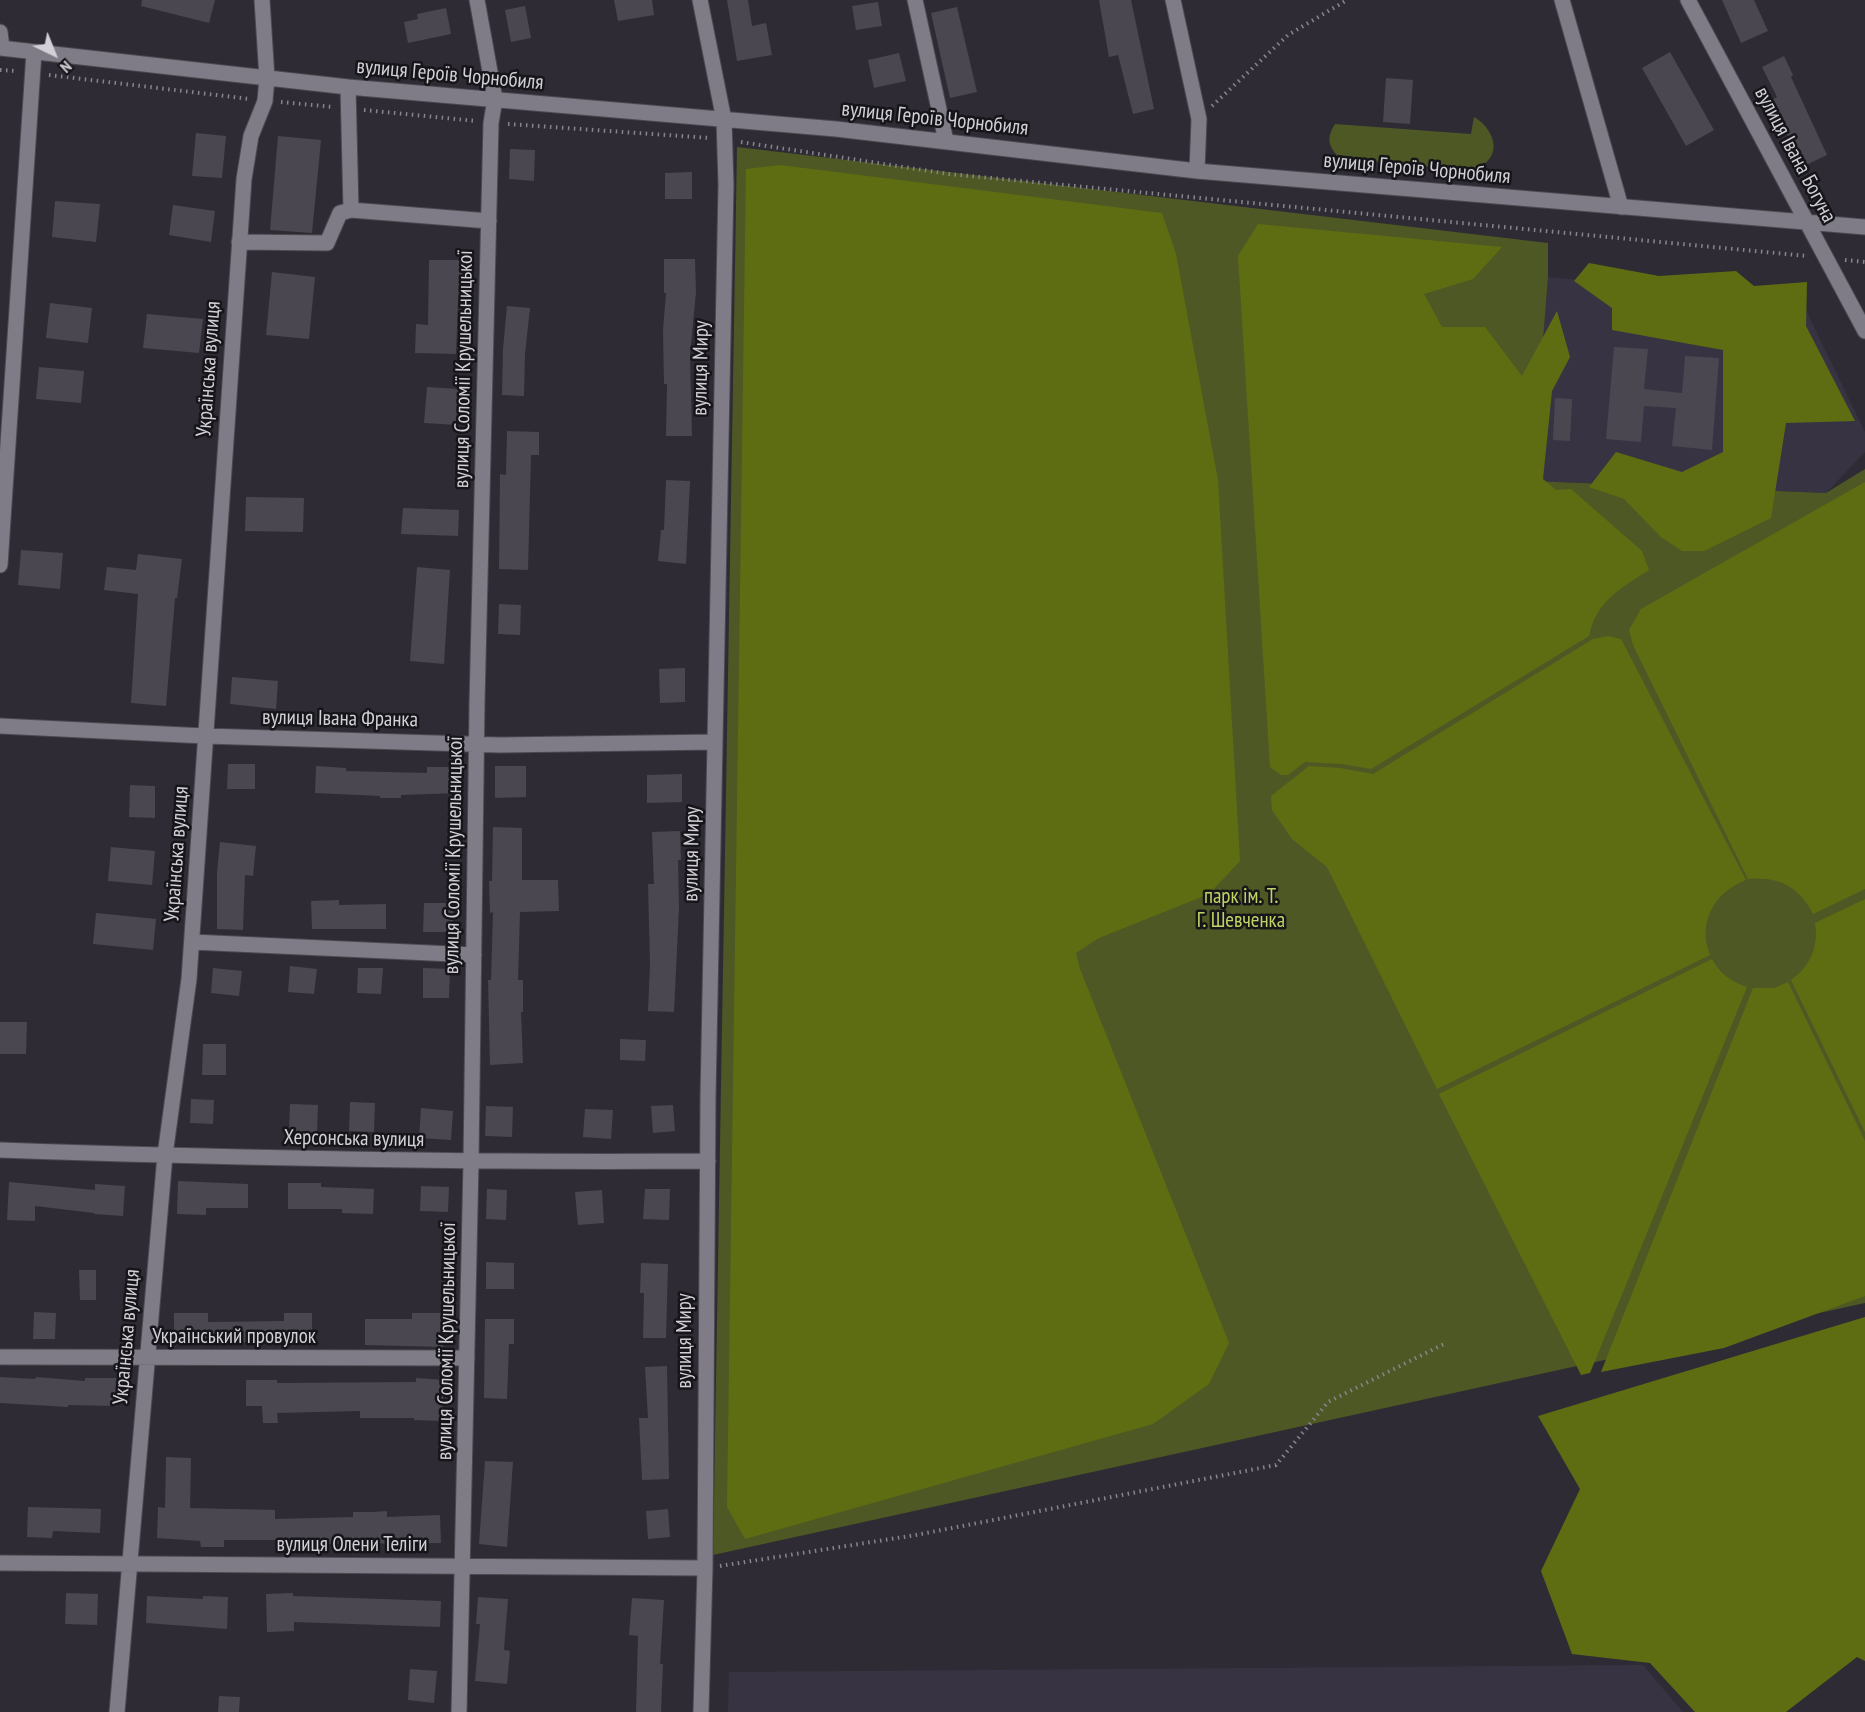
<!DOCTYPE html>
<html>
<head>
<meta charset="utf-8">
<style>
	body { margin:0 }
	#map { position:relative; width:1865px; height:1712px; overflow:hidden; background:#2e2b34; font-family:"PT Sans Narrow",sans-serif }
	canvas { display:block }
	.north { position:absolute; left:24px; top:24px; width:60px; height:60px; -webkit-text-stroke:4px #161519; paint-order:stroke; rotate:137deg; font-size:16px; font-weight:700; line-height:24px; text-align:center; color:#d2d0d6 }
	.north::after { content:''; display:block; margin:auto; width:21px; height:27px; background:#d2d0d6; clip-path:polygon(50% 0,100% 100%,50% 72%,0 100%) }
</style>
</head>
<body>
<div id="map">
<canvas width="1865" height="1712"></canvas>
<div class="north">N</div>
</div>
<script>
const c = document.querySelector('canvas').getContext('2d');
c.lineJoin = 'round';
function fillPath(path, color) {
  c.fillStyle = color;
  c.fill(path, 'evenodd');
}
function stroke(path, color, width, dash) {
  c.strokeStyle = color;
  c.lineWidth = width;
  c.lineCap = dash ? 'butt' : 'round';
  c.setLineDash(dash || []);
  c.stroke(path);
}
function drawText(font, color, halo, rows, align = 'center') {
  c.font = font + ' "PT Sans Narrow",sans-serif';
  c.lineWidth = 5;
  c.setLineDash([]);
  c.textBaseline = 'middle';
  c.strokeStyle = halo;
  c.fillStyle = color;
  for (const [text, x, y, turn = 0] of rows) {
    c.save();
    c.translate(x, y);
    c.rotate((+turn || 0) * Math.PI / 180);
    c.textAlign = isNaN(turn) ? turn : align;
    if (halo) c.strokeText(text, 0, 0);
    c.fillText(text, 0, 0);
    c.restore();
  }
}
fillPath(new Path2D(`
	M 1548,277 L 1801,300 L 1865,432 L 1865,452 L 1826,493 L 1532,481 Z
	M 1643,1665 L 1683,1712 L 728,1712 L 729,1672 Z`), '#383342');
fillPath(new Path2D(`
	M 1474,117 C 1492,127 1504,153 1481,166 C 1476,169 1469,169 1463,170 L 1340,158 C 1328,147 1326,138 1335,124 L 1471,134 Z
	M 737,147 L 1548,243 L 1548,277 L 1532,481 L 1826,493 L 1865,469 L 1865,1303 L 713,1555 Z`), '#4e5824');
fillPath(new Path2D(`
	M 780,165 L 1162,213 L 1176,254 L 1218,480 L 1240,861 L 1209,894 L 1099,938 L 1076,953 L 1080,969 L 1229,1343 L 1209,1384 L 1153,1424 L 745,1539 L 727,1507 L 746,169 Z
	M 1258,224 L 1502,247 L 1473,279 L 1424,294 L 1442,327 L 1485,327 L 1522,376 L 1557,311 L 1570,357 L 1552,391 L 1543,479 L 1556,490 L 1571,489 L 1642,551 L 1649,570 C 1621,588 1596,601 1589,636 L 1371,769 L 1342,764 L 1305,762 L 1288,775 L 1281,775 L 1270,767 L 1238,256 Z
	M 1589,263 L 1659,276 L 1736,271 L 1754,286 L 1807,282 L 1806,326 L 1855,421 L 1786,423 L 1771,518 L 1704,551 L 1682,551 L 1661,537 L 1624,499 L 1589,487 L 1616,452 L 1682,472 L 1723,452 L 1723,350 L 1612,330 L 1612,308 L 1574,281 Z
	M 1865,482 L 1865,889 L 1813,914 C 1800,887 1778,876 1748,879 L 1633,645 L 1629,630 L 1641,609 Z
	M 1608,636 L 1621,639 L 1746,880 C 1714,892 1697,923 1710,955 L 1437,1089 L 1327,867 L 1292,839 L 1272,810 L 1271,796 L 1309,766 L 1340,768 L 1373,774 L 1593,639 Z
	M 1865,899 L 1865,1132 L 1791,980 C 1810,967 1819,946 1815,923 Z
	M 1712,959 C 1720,974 1732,982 1747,987 L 1590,1373 L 1581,1375 L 1439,1094 Z
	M 1788,982 L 1865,1141 L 1865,1296 L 1724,1348 L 1601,1372 L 1753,988 L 1774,988 Z
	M 1865,1317 L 1865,1661 L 1857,1657 L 1786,1712 L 1695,1712 L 1650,1663 L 1572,1654 L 1541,1571 L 1580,1489 L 1538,1416 Z`), '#5f6d12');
fillPath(new Path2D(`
	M 142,0 L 215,0 L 209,23 L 141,6 Z
	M 614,0 L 652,0 L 654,15 L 618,21 Z
	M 727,0 L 748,0 L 752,26 L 766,23 L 772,55 L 737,61 Z
	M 1099,0 L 1131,0 L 1154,109 L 1133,114 L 1118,55 L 1109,57 Z
	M 1722,0 L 1754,0 L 1768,31 L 1741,43 Z
	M 878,2 L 882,26 L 856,30 L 852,6 Z
	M 525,6 L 531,38 L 511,42 L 505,10 Z
	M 957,7 L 977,92 L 950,98 L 931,13 Z
	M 446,8 L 451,34 L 408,43 L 404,22 L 418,19 L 417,14 Z
	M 1670,52 L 1714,130 L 1686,146 L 1642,68 Z
	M 899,53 L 906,81 L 874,88 L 868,60 Z
	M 1784,56 L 1793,75 L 1791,77 L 1827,155 L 1802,167 L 1771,100 L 1777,97 L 1762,67 Z
	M 1386,78 L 1413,80 L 1410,124 L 1383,122 Z
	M 196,133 L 226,136 L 222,178 L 192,176 Z
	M 278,136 L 321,140 L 312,233 L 270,230 Z
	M 510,149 L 535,150 L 534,181 L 509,179 Z
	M 692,172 L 692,199 L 665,199 L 665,173 Z
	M 55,201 L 100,204 L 96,242 L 52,237 Z
	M 173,205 L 215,211 L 211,242 L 169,235 Z
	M 664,259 L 695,259 L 696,292 L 690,355 L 692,436 L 666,436 L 667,384 L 664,384 L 663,330 L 666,293 L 664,293 Z
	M 429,260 L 464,260 L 463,302 L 458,302 L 456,354 L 415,353 L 416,324 L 428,325 Z
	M 272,272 L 315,277 L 309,339 L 266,335 Z
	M 50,303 L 92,308 L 88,343 L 46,338 Z
	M 507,306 L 530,308 L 525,354 L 524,396 L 502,395 L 503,349 Z
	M 147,314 L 203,319 L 199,353 L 143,348 Z
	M 1614,347 L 1648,349 L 1644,389 L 1682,393 L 1685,356 L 1719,358 L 1712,450 L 1672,446 L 1676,408 L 1644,406 L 1641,442 L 1606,439 Z
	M 39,367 L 84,371 L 81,403 L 36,399 Z
	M 427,387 L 459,389 L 456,425 L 424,423 Z
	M 1555,398 L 1572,399 L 1570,441 L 1553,440 Z
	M 507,431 L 539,432 L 539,455 L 531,455 L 528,570 L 499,569 L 500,474 L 506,475 Z
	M 666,480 L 690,481 L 686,564 L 658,561 L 661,530 L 664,530 Z
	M 246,497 L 304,498 L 303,532 L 245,531 Z
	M 403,508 L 459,510 L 458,536 L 401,534 Z
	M 21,550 L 63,553 L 60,589 L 18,585 Z
	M 138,554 L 182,559 L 177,598 L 175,598 L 166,706 L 131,703 L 138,594 L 104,590 L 107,567 L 136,570 Z
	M 417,567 L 450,570 L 444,664 L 410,661 Z
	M 499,604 L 521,605 L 520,635 L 498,634 Z
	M 685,668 L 685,702 L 660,703 L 659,669 Z
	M 232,677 L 278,681 L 276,709 L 230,704 Z
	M 228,764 L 255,764 L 255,789 L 227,789 Z
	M 316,766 L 346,768 L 346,771 L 427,773 L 427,767 L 456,767 L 457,793 L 401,795 L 401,798 L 380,798 L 380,796 L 315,793 Z
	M 495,766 L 526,766 L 526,797 L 495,798 Z
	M 682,774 L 682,802 L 647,803 L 647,775 Z
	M 130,785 L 155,786 L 155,818 L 129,817 Z
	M 493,827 L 522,828 L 522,880 L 558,880 L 559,911 L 520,912 L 518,980 L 523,980 L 523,1012 L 521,1012 L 523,1063 L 490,1065 L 488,980 L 491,980 L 493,912 L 490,913 L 489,881 L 492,881 Z
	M 680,831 L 681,860 L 678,860 L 679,908 L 674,1012 L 648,1011 L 650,965 L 648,884 L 654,884 L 652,832 Z
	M 220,842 L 256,846 L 253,876 L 245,875 L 243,930 L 217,929 L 217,872 Z
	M 111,847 L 155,851 L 152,885 L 108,881 Z
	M 339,900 L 339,905 L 386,904 L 386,929 L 312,929 L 311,901 Z
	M 424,903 L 453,903 L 453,932 L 423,932 Z
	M 96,913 L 156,919 L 153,950 L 93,944 Z
	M 290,966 L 317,969 L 314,994 L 288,992 Z
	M 213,968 L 242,971 L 239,996 L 211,993 Z
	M 358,968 L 383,968 L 381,994 L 357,993 Z
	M 423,968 L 450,969 L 449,998 L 423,998 Z
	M 0,1022 L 27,1022 L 26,1054 L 0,1054 Z
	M 620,1039 L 646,1040 L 645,1061 L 620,1060 Z
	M 203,1044 L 226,1044 L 226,1075 L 202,1075 Z
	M 191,1099 L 214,1100 L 213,1124 L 190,1123 Z
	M 350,1102 L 375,1103 L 374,1132 L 349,1131 Z
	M 290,1104 L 318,1105 L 317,1133 L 289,1131 Z
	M 673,1105 L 675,1131 L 653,1133 L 651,1106 Z
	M 486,1106 L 513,1107 L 512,1137 L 485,1136 Z
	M 421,1108 L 453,1111 L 451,1140 L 419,1138 Z
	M 585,1109 L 613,1110 L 611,1139 L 583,1137 Z
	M 178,1181 L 248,1184 L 248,1208 L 206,1208 L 206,1215 L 177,1214 Z
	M 9,1182 L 95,1190 L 95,1184 L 125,1186 L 123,1216 L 94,1214 L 94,1213 L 35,1206 L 35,1221 L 7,1220 Z
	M 288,1183 L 321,1183 L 321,1187 L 374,1189 L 373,1214 L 342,1213 L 342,1209 L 288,1209 Z
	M 421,1186 L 449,1187 L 448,1212 L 420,1211 Z
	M 487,1189 L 507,1190 L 506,1220 L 486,1219 Z
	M 645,1189 L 670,1189 L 669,1220 L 643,1219 Z
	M 602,1190 L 604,1223 L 578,1225 L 575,1192 Z
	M 486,1262 L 514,1263 L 514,1289 L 486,1289 Z
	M 641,1263 L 668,1264 L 666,1338 L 643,1338 L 644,1293 L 640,1293 Z
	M 79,1270 L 96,1270 L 96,1300 L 80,1300 Z
	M 34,1312 L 56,1313 L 55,1339 L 33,1339 Z
	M 174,1313 L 208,1313 L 208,1322 L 284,1321 L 284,1313 L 312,1313 L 312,1343 L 174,1342 Z
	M 412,1313 L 443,1313 L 443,1347 L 365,1345 L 365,1319 L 412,1319 Z
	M 485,1319 L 514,1319 L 514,1344 L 509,1344 L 507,1399 L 484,1398 Z
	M 667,1366 L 669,1479 L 642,1480 L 639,1418 L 648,1418 L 645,1367 Z
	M 0,1377 L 35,1379 L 36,1377 L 85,1381 L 85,1378 L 116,1378 L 116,1406 L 68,1405 L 68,1407 L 0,1403 Z
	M 416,1378 L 444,1380 L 442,1421 L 414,1420 L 414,1418 L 360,1418 L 360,1411 L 277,1413 L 278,1423 L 263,1423 L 262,1406 L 246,1406 L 246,1380 L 277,1380 L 277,1383 L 416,1382 Z
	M 166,1457 L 191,1458 L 190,1508 L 275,1510 L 275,1519 L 353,1517 L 353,1512 L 373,1512 L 387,1511 L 387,1517 L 440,1515 L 441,1543 L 301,1544 L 301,1540 L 224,1540 L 224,1547 L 201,1547 L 200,1541 L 157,1538 L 158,1507 L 165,1508 Z
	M 485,1461 L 513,1462 L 507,1547 L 479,1544 Z
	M 28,1507 L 101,1509 L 100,1533 L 53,1531 L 52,1538 L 27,1537 Z
	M 668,1509 L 670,1537 L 648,1539 L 646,1511 Z
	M 66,1593 L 98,1594 L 97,1625 L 65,1624 Z
	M 293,1593 L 293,1596 L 441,1601 L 440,1627 L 294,1622 L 294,1631 L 267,1632 L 266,1594 Z
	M 147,1596 L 203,1599 L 203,1596 L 228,1597 L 227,1629 L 146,1623 Z
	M 478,1597 L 508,1599 L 504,1650 L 510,1651 L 507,1684 L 475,1681 L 480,1624 L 476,1624 Z
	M 632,1598 L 664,1600 L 660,1664 L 663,1664 L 661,1712 L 636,1712 L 638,1636 L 629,1635 Z
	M 410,1669 L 437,1671 L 434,1703 L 408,1700 Z
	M 219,1696 L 240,1697 L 239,1712 L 218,1712 Z`), '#4a4751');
const minor = new Path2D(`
	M 700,0 L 724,120 L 726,185 L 708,1096 L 705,1568 L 701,1712
	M 915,0 L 946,141
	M 1173,0 L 1199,119 L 1197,171
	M 1562,0 L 1621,207
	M 1688,0 L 1865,331
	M 0,32 L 2,48
	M 0,48 L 348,87 L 836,129 L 1197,171 L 1865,227
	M 348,87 L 351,210
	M 239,242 L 327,243 L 340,213 L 351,210 L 489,221
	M 0,565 L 34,52
	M 0,726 L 205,736 L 500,745 L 715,742
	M 192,942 L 474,955
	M 0,1150 C 236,1158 472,1163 708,1161
	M 0,1357 L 467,1358
	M 0,1563 L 705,1568
	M 117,1712 L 165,1155 L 189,979 L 244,179 L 251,136 L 265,101 L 267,78 L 262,0
	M 459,1712 L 471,1162 L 477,703 L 491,123 L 495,99 L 477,0`);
stroke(minor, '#4b4950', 17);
stroke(new Path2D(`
	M 0,70 L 17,71
	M 49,75 L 250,99
	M 281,102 L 333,107
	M 1212,106 L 1288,35 L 1347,0
	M 364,110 L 476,121
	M 508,124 L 710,138
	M 741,142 L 949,174 L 1807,256
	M 1845,260 L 1865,262
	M 720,1566 L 916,1535 L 1276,1465 L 1328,1402 L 1444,1344`), '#88868d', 4, [1.5, 4.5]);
stroke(minor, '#7f7c87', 15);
drawText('21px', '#d2d0d6', '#161519', [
	["вулиця Героїв Чорнобиля",450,75,5],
	["вулиця Героїв Чорнобиля",935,119,6],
	["вулиця Івана Богуна",1795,155,62],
	["вулиця Героїв Чорнобиля",1417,169,5],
	["вулиця Миру",701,368,-89],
	["Українська вулиця",209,369,-86],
	["вулиця Соломії Крушельницької",464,369,-89],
	["вулиця Івана Франка",340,719,1],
	["Українська вулиця",177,854,-86],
	["вулиця Миру",692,854,-89],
	["вулиця Соломії Крушельницької",454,855,-89],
	["Херсонська вулиця",354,1139,1],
	["Українська вулиця",127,1337,-85],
	["Український провулок",234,1337],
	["вулиця Соломії Крушельницької",447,1341,-89],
	["вулиця Миру",685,1341,-90],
	["вулиця Олени Теліги",352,1545]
]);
drawText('21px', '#bfd464', '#161519', [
	["парк ім. Т.",1241,897],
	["Г. Шевченка",1241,921]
]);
</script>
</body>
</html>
